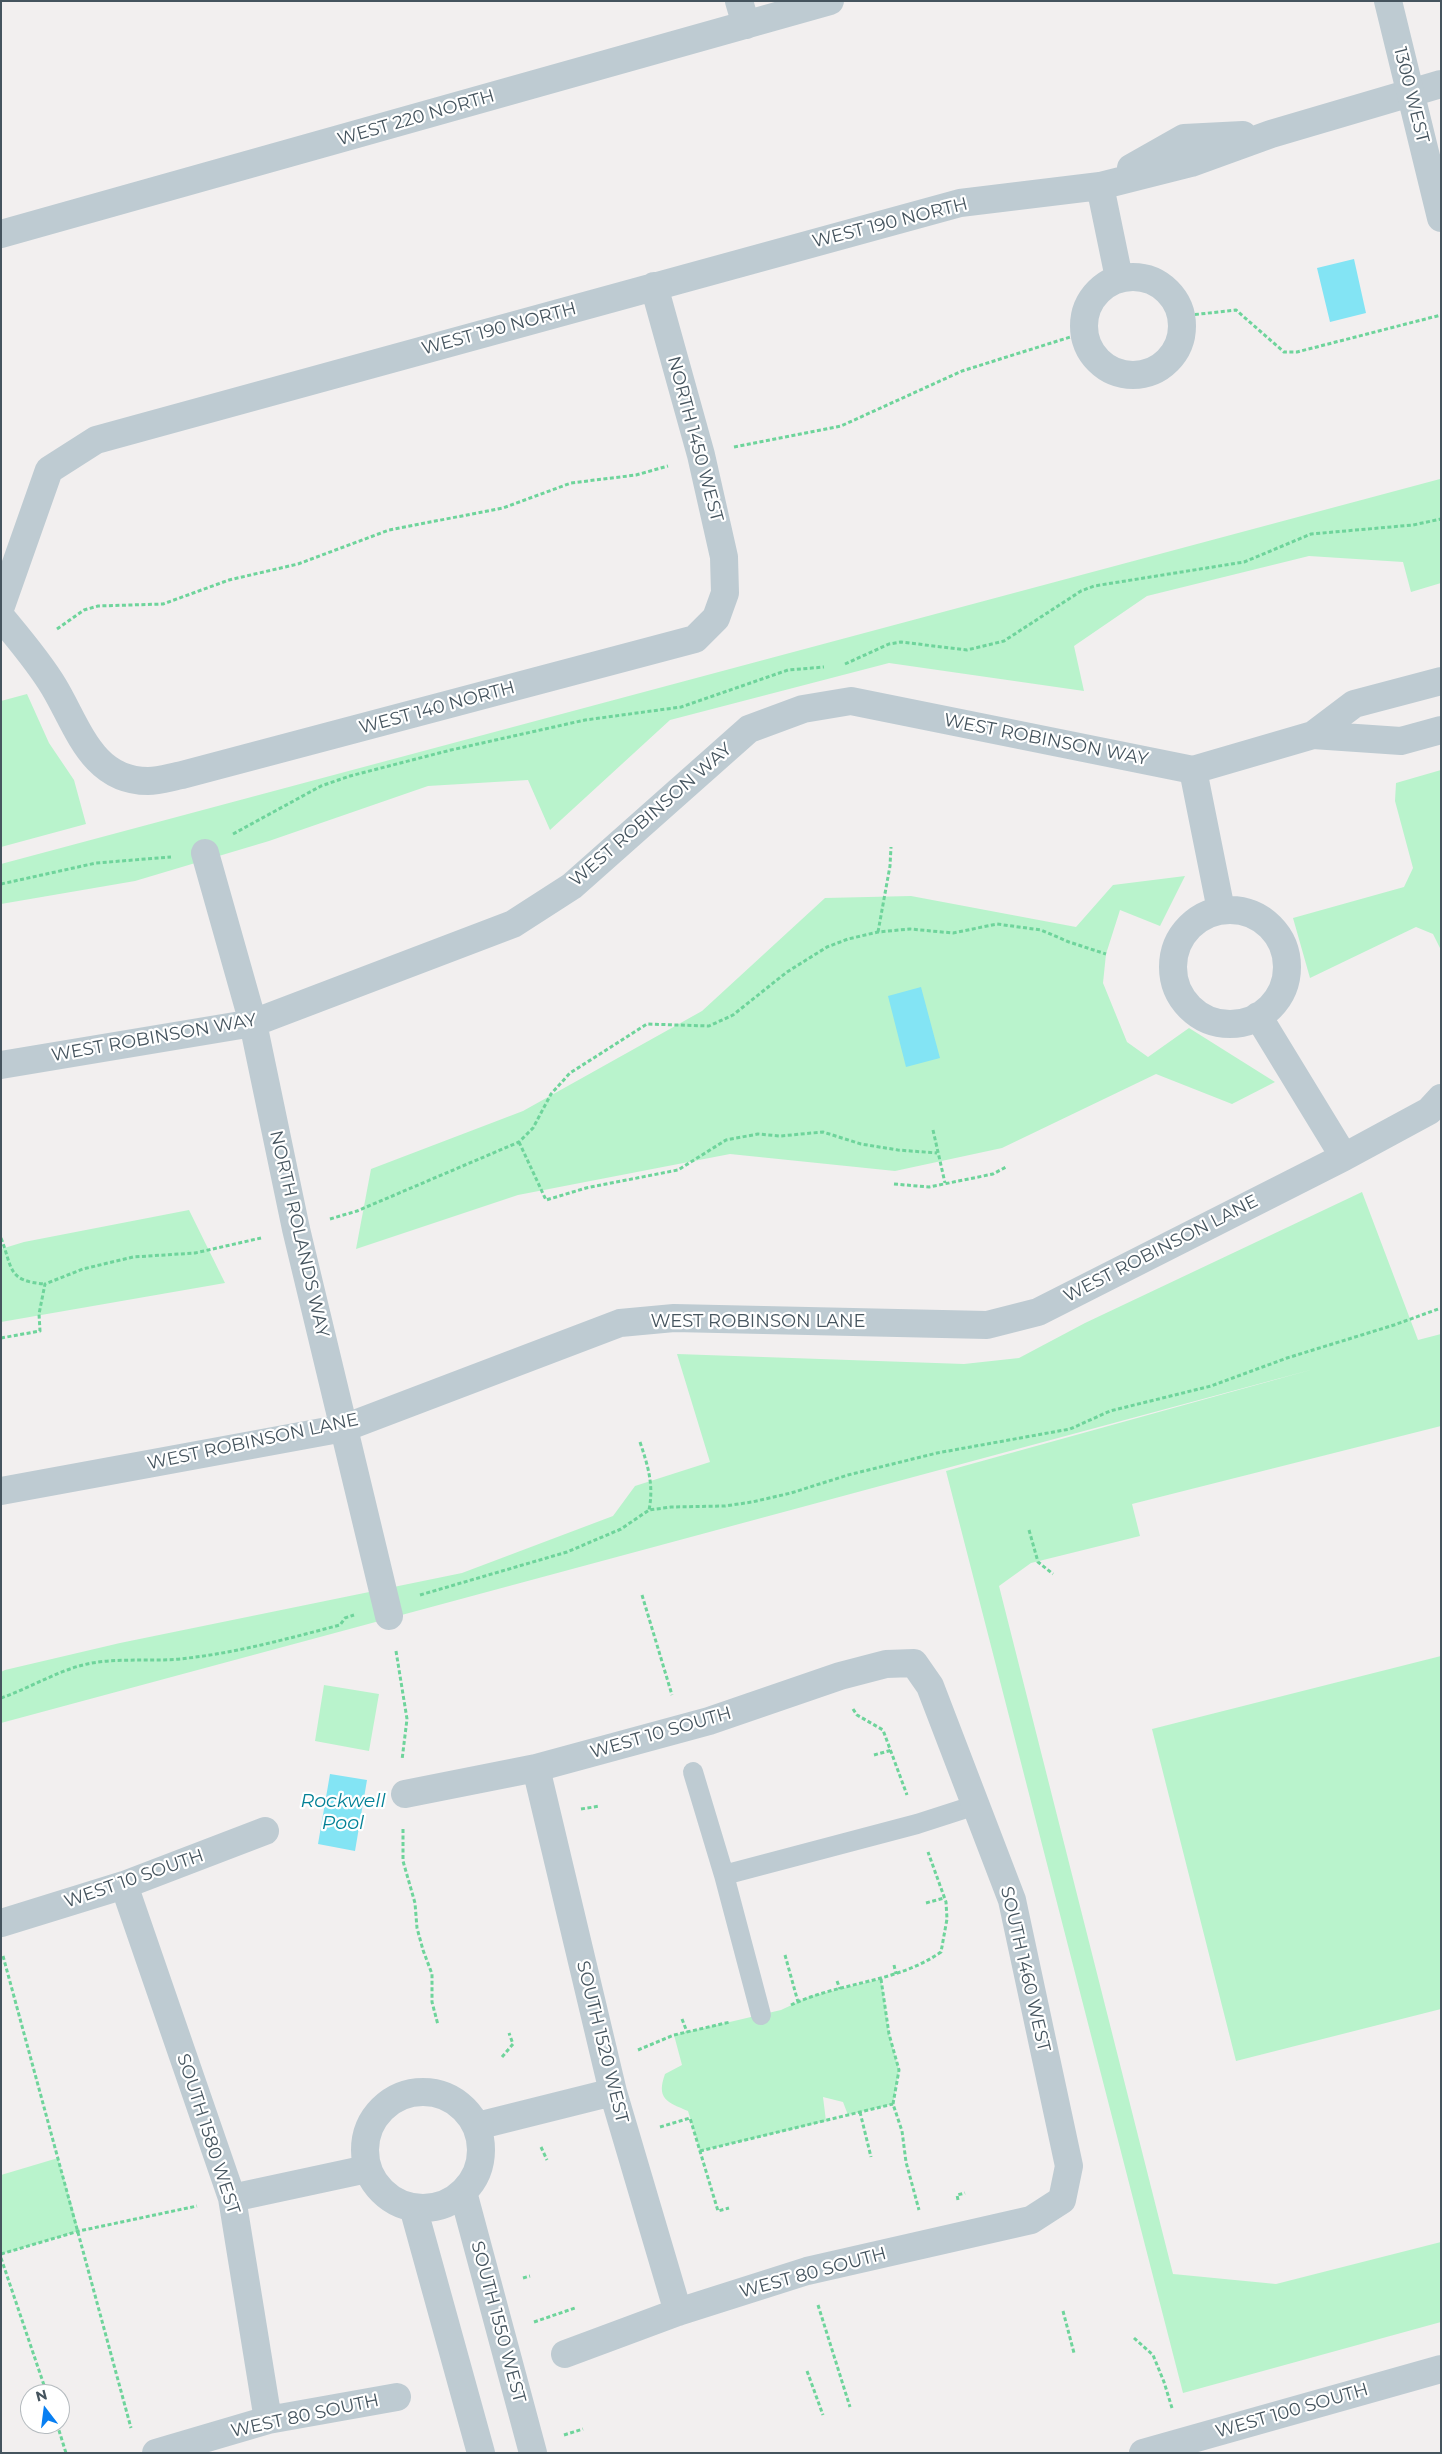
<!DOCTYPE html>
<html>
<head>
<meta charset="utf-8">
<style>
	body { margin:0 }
	#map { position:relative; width:1442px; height:2454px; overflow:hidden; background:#f2efef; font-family:Montserrat,sans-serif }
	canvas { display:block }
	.frame { position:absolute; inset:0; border:2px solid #45545e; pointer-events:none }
	.north { position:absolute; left:20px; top:2384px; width:50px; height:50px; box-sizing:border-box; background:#fff; border:1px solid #b5bbbf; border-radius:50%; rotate:345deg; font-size:14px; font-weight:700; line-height:20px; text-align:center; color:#45545e }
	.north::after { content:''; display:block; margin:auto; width:18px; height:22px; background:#087ff2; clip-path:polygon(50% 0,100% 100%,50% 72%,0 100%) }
</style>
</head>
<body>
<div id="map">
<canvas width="1442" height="2454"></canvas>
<div class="frame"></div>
<div class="north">N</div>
</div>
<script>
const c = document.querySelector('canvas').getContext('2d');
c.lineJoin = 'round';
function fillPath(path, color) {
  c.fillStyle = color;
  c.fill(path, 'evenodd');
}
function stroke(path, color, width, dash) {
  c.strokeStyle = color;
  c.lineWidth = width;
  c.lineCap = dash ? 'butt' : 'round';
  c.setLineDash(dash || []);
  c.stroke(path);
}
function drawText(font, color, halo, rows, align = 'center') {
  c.font = font + ' Montserrat,sans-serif';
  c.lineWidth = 4.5;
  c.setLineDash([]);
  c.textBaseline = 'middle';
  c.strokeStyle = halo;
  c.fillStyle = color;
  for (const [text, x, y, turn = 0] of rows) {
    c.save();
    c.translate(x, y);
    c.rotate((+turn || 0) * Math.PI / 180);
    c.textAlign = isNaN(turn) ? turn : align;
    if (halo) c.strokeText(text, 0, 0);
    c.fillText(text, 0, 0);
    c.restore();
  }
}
fillPath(new Path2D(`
	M 1440,479 L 1441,583 L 1411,592 L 1403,562 L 1309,556 L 1147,596 L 1074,646 L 1084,691 L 889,663 L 670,720 L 550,830 L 528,780 L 428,786 L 269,841 L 135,881 L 1,904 L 1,864 Z
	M 27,694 L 49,743 L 74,780 L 86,824 L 1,847 L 1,701 Z
	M 1441,770 L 1441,950 L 1433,934 L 1416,927 L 1310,978 L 1293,918 L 1404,887 L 1413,868 L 1395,801 L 1396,783 Z
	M 1185,876 L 1160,926 L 1120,910 L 1106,954 L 1103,983 L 1127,1042 L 1148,1057 L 1189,1028 L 1275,1082 L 1232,1104 L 1156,1074 L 1002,1148 L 895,1171 L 730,1154 L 518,1195 L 356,1249 L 371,1169 L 523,1111 L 702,1011 L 825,898 L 911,896 L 1076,927 L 1113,885 Z
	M 1362,1192 L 1418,1340 L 1441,1334 L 1441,1426 L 1132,1504 L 1140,1536 L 1031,1563 L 999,1586 L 1173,2274 L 1276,2284 L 1441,2242 L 1441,2322 L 1183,2393 L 946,1471 L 1314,1369 L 1,1723 L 1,1672 L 5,1670 L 120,1643 L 462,1573 L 613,1516 L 635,1486 L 710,1462 L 677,1354 L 964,1364 L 1019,1358 L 1085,1323 Z
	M 189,1210 L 225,1283 L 1,1322 L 1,1249 L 24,1242 Z
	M 1441,1656 L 1441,2009 L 1236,2061 L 1152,1729 Z
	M 324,1685 L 379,1694 L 369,1751 L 315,1741 Z
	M 881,1979 L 889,2034 L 899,2070 L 893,2104 L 848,2115 L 843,2102 L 823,2097 L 826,2121 L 700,2151 L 688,2111 C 667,2102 656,2099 665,2074 L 682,2065 L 674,2035 L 781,2010 L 811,1996 Z
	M 58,2158 L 79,2231 L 1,2254 L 1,2175 Z`), '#b9f3cc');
fillPath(new Path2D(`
	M 1354,259 L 1366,313 L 1330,322 L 1317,268 Z
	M 921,987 L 940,1058 L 906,1067 L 888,996 Z
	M 330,1774 L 367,1780 L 355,1851 L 318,1844 Z`), '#83e4f4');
stroke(new Path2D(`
	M 1182,316 L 1236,310 L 1284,352 L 1297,352 L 1441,315
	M 734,447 L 841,426 L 962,371 L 1083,333
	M 57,629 L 84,610 L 98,606 L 163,604 L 229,580 L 298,564 L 389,530 L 503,508 L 571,483 L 636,475 L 668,466
	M 845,664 L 889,644 L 901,642 L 967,650 L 1004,641 L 1081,591 L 1094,586 L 1244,562 L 1311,534 L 1413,525 L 1441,519
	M 233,834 L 321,786 L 350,776 L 451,750 L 585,720 L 681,707 L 788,670 L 824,667
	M 1,884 L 96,863 L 171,857
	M 878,932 L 890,866 L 891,847
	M 933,1130 L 945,1183
	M 519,1142 L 546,1200 L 586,1188 L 678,1170 L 726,1140 L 758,1134 L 780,1136 L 823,1132 L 861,1144 L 898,1150 L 937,1153
	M 894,1184 L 929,1187 L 993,1174 L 1006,1167
	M 330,1219 L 357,1211 L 519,1142 L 533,1128 L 551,1094 L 570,1073 L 647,1024 L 709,1026 L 733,1015 L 787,972 L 827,947 L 848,939 L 878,932 L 910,929 L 953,933 L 997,924 L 1041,930 L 1069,942 L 1106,954
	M 1,1238 C 13,1269 7,1281 45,1284
	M 1,1338 L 40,1331 L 39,1314 L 45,1284 L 83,1269 L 133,1257 L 195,1253 L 261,1238
	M 640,1442 C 648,1466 654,1485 649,1510
	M 1029,1530 L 1038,1562 L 1053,1574
	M 420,1595 L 567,1552 L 621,1529 L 649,1510 L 671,1507 L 725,1506 L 752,1502 L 791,1493 L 848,1475 L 937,1453 L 1070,1429 L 1110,1411 L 1211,1386 L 1287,1358 L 1394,1325 L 1441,1308
	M 642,1595 L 672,1695
	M 396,1651 L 407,1719 L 402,1760
	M 1,1698 C 27,1689 52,1674 79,1666 C 114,1656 152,1663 188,1658 C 240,1652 290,1638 340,1625 L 345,1618 L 354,1615
	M 853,1709 L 857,1715 L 883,1730 L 907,1795
	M 874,1755 L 892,1750
	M 581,1809 L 600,1806
	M 403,1829 L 403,1861 L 415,1903 L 417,1928 L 423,1950 L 432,1974 L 432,2002 L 438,2025
	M 926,1903 L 944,1898
	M 785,1955 L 798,2002
	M 3,1956 L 131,2428
	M 894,1965 L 896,1974
	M 881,1979 L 889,2034 L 899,2070 L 893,2104 L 902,2131 L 906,2162 L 919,2210
	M 837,1981 L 840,1989
	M 791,2005 C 839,1982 897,1983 941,1952 L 947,1919 L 946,1902 L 928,1852
	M 682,2019 L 687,2032
	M 638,2050 L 674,2035 L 730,2022
	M 502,2057 L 513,2044 L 509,2033
	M 860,2112 L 871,2157
	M 660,2127 L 690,2118 L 718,2211 L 729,2208
	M 541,2147 L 547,2160
	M 700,2151 L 893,2104
	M 958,2200 L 957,2195 L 965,2193
	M 1,2254 L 79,2231 L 197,2206
	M 1,2258 L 47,2394
	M 523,2278 L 530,2276
	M 818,2305 L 850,2407
	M 1063,2311 L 1074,2353
	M 534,2322 L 575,2308
	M 1134,2338 L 1153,2355 L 1164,2382 L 1172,2408
	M 807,2371 L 823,2415
	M 57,2424 L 66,2453
	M 564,2435 L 583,2429`), '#6ed49b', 3, [4, 2.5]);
stroke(new Path2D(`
	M 693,1772 L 724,1875 L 761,2015
	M 724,1875 L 917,1824 L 976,1805`), '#becbd2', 20);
stroke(new Path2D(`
	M 739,1 L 746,25
	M 1131,168 L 1184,138 L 1243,135
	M 1100,186 L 1119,278
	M 1,234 L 830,1
	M1084 326a49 49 0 1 1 98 0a49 49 0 1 1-98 0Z
	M 1,606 L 49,470 L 96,440 L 960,203 L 1100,186 L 1191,163 L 1271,134 L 1441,84
	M 1,617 C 20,640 39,662 54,687 C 78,727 92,781 148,781 C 159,781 171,777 182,775 L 695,639 L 716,618 L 725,593 L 724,557 L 701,455 L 654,286
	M 1313,735 L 1354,704 L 1441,681
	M 1193,770 L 1221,910
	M 205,853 L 253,1023 L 296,1229 L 389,1616
	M1173 967a57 57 0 1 1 114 0a57 57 0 1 1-114 0Z
	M 1258,1016 L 1344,1157
	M 1,1065 L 253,1023 L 513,924 L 572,886 L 749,729 L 803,709 L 851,701 L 1193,770 L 1313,735 L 1401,741 L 1441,730
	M 1,1491 L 344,1428 L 620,1323 L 674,1318 L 987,1325 L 1038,1312 L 1344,1157 L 1429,1111 L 1441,1098
	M 536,1768 L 613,2092 L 678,2312
	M 405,1794 L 536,1768 L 709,1721 L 840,1676 L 886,1664 L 914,1663 L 930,1686 L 1012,1900 L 1069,2166 L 1062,2200 L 1031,2220 L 807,2271 L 678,2312 L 565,2354
	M 124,1885 L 232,2198 L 268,2420
	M 1,1923 L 124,1885 L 265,1831
	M365 2150a58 58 0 1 1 116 0a58 58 0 1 1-116 0Z
	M 477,2126 L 613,2092
	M 463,2192 L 533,2453
	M 232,2198 L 367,2169
	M 413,2207 L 481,2453
	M 156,2453 L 268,2420 L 397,2397`), '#becbd2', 28);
stroke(new Path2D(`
	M 1388,1 L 1441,218
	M 1143,2453 L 1441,2369`), '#becbd2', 28);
drawText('18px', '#45545e', '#fff', [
	["1300 WEST",1411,95,76],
	["WEST 220 NORTH",416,118,-16],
	["WEST 190 NORTH",890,223,-14],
	["WEST 190 NORTH",499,329,-15],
	["NORTH 1450 WEST",695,439,75],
	["WEST 140 NORTH",437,708,-15],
	["WEST ROBINSON WAY",1046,740,11],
	["WEST ROBINSON WAY",651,815,-41],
	["WEST ROBINSON WAY",154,1038,-10],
	["NORTH ROLANDS WAY",299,1234,77],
	["WEST ROBINSON LANE",1161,1249,-27],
	["WEST ROBINSON LANE",758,1322],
	["WEST ROBINSON LANE",253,1442,-12],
	["WEST 10 SOUTH",661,1733,-16],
	["WEST 10 SOUTH",134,1879,-19],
	["SOUTH 1460 WEST",1025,1969,77],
	["SOUTH 1520 WEST",602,2042,76],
	["SOUTH 1580 WEST",208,2134,72],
	["WEST 80 SOUTH",813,2273,-15],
	["SOUTH 1550 WEST",498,2322,75],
	["WEST 100 SOUTH",1292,2411,-16],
	["WEST 80 SOUTH",305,2416,-12]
]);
drawText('italic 19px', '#038196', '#fff', [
	["Rockwell",343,1801],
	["Pool",343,1823]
]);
</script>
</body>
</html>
